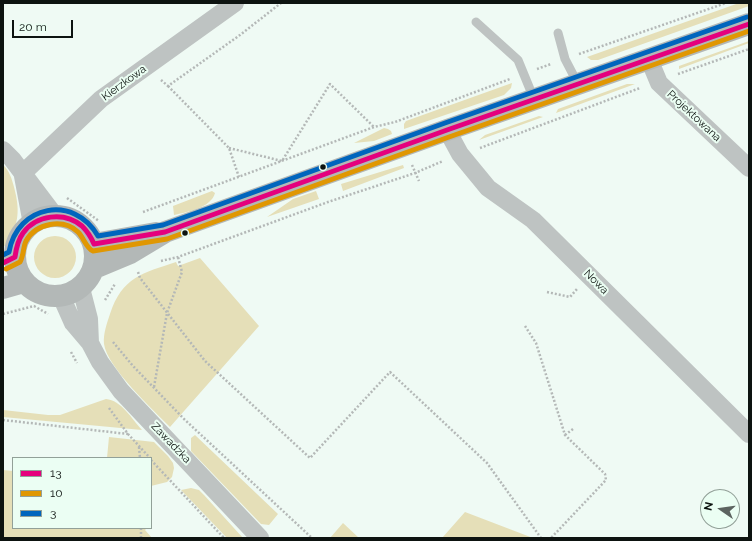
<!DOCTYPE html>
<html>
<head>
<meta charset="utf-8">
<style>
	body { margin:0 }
	#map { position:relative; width:752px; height:541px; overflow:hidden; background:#effaf4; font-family:Raleway,sans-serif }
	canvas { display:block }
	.frame { position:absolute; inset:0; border:4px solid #0d1310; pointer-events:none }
	.legend { position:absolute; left:12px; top:457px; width:140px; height:72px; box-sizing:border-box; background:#ebfef3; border:1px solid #92a098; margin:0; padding:5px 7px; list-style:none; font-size:12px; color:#0d1310 }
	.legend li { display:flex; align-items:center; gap:8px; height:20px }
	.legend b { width:20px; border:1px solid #92a098 }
	.north { position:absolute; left:700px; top:489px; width:40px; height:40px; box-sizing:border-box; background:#ebfef3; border:1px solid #92a098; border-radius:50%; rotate:283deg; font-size:11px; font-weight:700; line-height:16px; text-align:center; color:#0d1310 }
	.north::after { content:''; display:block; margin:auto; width:14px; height:18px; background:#5c6460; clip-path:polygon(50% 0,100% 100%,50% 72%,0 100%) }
	.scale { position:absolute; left:12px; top:20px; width:61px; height:18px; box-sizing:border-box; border:2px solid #0d1310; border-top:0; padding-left:5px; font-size:12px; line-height:14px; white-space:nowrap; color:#0d1310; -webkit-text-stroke:3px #ebfef3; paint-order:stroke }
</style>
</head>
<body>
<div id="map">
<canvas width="752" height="541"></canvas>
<div class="frame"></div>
<ul class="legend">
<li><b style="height:5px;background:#e5007d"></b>13</li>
<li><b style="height:5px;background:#e09702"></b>10</li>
<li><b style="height:5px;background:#0065bd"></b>3</li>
</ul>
<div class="north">N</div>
<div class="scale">20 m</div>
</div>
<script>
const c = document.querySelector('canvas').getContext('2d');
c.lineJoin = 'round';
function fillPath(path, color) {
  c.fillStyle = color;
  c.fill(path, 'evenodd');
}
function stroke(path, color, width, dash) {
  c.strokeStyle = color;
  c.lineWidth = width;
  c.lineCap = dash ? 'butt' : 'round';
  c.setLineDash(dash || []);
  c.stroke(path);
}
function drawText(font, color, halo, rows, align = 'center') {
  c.font = font + ' Raleway,sans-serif';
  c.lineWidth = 4;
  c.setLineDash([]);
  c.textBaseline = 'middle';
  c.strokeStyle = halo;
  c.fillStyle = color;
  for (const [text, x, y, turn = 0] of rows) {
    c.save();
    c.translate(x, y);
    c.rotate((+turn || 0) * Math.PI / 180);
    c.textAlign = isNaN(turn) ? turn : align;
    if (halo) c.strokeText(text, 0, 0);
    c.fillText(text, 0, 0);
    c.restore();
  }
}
fillPath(new Path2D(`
	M 739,3 L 749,3 L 749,6 L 598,60 L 591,60 L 587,57 Z
	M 749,41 L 749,43 L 679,69 L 679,66 Z
	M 512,83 L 511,88 L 504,95 L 404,129 L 404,124 L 406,121 Z
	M 627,84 L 635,84 L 556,113 L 558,109 Z
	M 539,116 L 543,117 L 479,140 L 485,135 Z
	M 384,128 L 388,129 L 391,131 L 392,134 L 374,141 L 354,143 Z
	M 3,165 C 9,170 12,179 14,187 C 19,206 20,220 10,238 C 8,241 6,245 3,248 Z
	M 403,165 L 404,168 L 343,191 L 341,184 Z
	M 212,191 L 215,193 C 211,208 187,212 174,215 L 173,206 Z
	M 316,191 L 319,199 L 267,217 L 293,199 Z
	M34 257a21 21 0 1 1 42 0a21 21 0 1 1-42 0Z
	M 200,258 L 259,326 L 170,427 C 153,410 107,367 104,344 C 103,334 107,323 110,314 C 122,277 143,273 176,262 L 178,266 Z
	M 106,399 C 121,400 132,419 142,430 L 3,417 L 3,410 L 48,415 L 60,415 Z
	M 195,435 L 278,514 L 269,525 L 261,524 L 191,451 L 191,438 Z
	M 109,437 L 154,442 L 168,456 L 173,463 L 174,468 L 172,477 L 167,482 L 151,486 L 151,458 L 107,458 Z
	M 3,470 L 13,471 L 13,528 L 147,528 L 145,530 L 152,538 L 3,538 Z
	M 191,488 L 199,490 L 204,495 L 243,538 L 227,538 L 181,490 Z
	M 465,512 L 533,538 L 442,538 Z
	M 343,523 L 359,538 L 330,538 Z`), '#e5dfb8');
stroke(new Path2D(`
	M 579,54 L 726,3
	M 537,69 L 551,64
	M 678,74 L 749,49
	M 161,80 L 168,86 L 240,35 L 281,3
	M 168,86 L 229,148 L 239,177
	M 229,148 L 282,161 L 330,84 L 374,127
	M 480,148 L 640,88
	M 412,165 L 419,181
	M 67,198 L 99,221
	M 143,212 L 374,127 L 395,122 L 510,79
	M 161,261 L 178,257 L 328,202 L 415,173 L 443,161
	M 138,272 L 140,278 L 205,361 L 310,458 L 390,372 L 487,463 L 541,538
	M 547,292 L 570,297 L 577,289
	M 105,300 L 115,284
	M 3,314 L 34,306 L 48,314
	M 525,326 L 536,343 L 565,435 L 605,474 L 606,480 L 551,538
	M 113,342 L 133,366 L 184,419 L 312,538
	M 71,352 L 77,363
	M 154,387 L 167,313 L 182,272 L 178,257
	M 109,408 L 128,434 L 150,458
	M 3,420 L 128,434
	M 565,435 L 573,429
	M 139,447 L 140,458
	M 151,460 L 224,538
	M 141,528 L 141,538`), '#b4b8b7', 2.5, [2, 2]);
stroke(new Path2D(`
	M 476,22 L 518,60 L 534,99
	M 558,33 L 565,59 L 578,84`), '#bec3c2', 9);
stroke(new Path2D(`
	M 649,59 L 659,83 L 749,168
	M 447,130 L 460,154 L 488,188 L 533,220 L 749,434
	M 3,150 L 12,159 L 55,216
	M 23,173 L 101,99 L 235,3
	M 23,176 L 32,224
	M 81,288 L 89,319 L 90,343
	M 61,296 L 73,323 L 90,343 L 100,362 L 121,391 L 260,538`), '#bec3c2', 18);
stroke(new Path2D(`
	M15 256a40 40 0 1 1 80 0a40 40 0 1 1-80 0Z
	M 94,244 L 156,233
	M 94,268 L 130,253 L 165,232 L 447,130 L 749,24
	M 3,288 L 24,282`), '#b3b8b7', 22);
stroke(new Path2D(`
	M 3,263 L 15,257 C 16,249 18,240 23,233 C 36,215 64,211 82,226 C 87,231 91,237 94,244 L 165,232 L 447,130 L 749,24`), '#e5007d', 5);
stroke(new Path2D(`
	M 6,269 L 20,262 C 24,255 23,247 26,241 C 36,223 63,218 78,232 C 84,238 86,248 93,251 L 167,239 L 449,137 L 749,31`), '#e09702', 5);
stroke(new Path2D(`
	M 3,255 L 9,252 C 17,205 74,194 98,236 L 163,225 L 445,123 L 747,17`), '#0065bd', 5);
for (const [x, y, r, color] of [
	[323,167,3.5,"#0d1310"],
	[185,233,3.5,"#0d1310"]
]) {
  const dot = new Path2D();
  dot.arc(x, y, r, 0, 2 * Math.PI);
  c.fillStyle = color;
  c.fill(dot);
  stroke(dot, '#ebfef3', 1.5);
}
drawText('11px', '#0d1310', '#ebfef3', [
	["Kierzkowa",124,83,-36],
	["Projektowana",694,116,43],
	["Nowa",596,282,45],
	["Zawadzka",171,443,46]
]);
</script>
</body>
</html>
